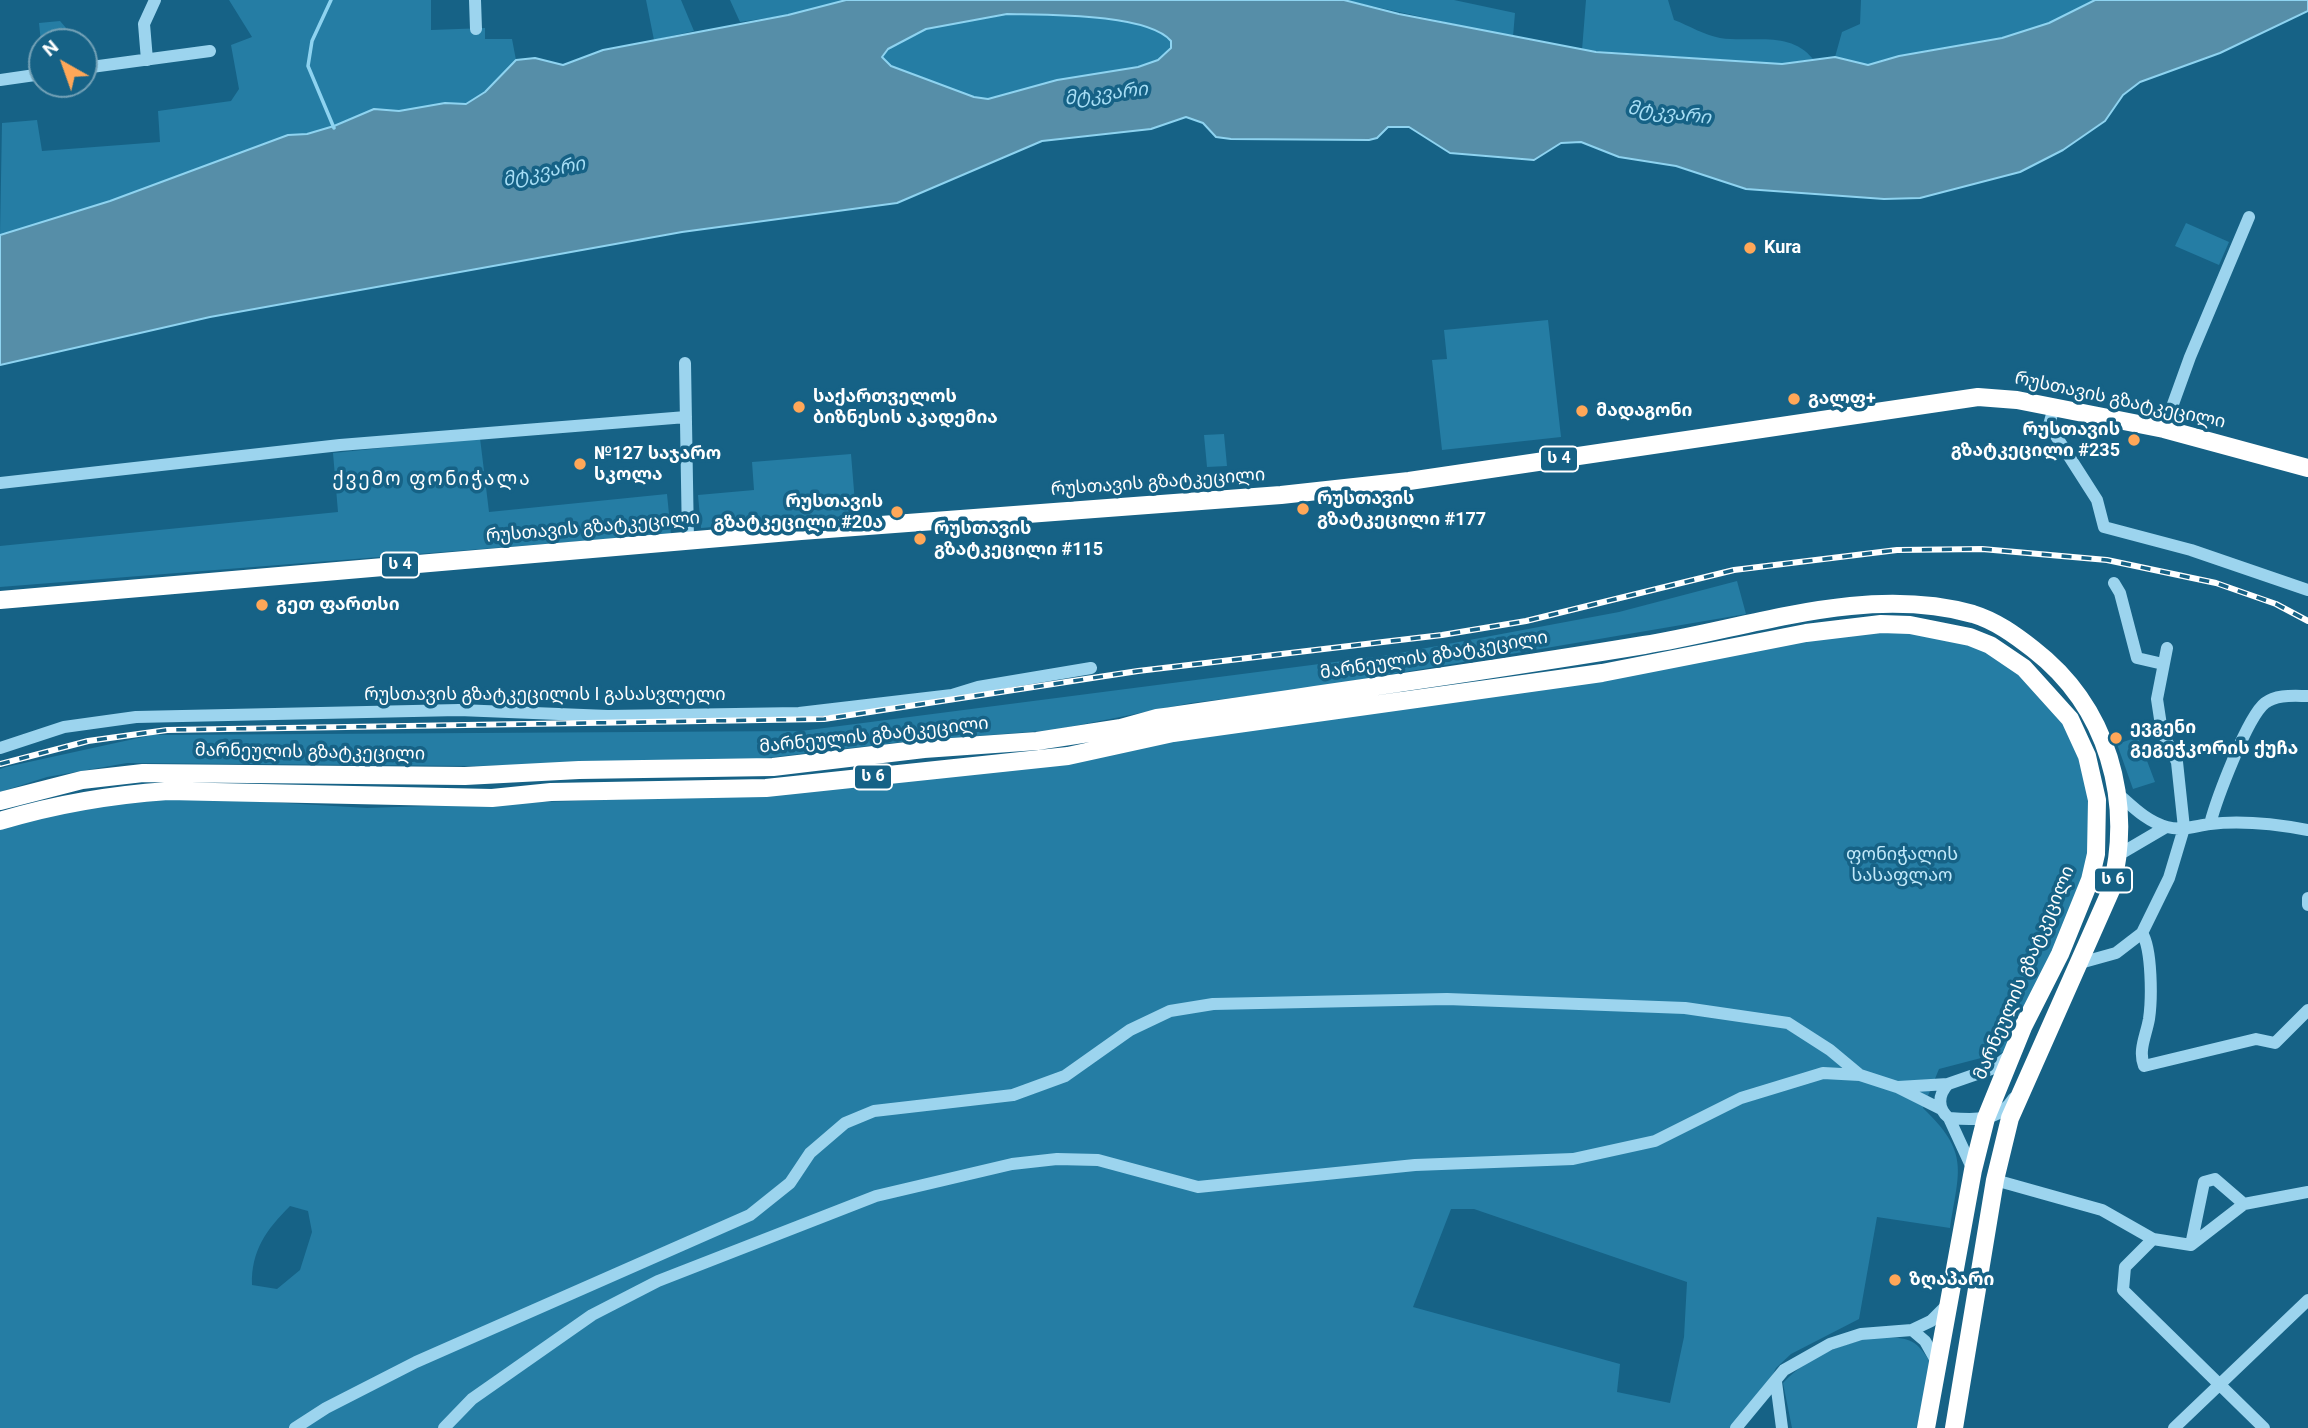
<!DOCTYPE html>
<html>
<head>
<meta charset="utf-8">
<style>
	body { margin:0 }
	#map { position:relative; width:2308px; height:1428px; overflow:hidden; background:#166286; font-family:Roboto,sans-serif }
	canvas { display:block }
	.north { position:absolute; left:28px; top:28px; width:70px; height:70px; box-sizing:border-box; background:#166286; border:2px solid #73a1b6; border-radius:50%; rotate:320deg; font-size:19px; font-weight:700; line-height:28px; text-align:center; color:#fff }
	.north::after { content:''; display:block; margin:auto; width:24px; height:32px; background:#ffa758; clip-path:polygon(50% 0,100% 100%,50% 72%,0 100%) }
</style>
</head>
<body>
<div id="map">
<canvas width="2308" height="1428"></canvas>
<div class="north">N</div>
</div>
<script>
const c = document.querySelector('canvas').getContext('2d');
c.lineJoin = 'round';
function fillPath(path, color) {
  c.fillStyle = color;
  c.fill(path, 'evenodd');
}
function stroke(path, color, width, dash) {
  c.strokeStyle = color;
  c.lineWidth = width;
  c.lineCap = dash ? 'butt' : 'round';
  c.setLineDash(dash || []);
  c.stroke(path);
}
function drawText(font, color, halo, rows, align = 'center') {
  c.font = font + ' Roboto,"Noto Sans Georgian",sans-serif';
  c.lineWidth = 7;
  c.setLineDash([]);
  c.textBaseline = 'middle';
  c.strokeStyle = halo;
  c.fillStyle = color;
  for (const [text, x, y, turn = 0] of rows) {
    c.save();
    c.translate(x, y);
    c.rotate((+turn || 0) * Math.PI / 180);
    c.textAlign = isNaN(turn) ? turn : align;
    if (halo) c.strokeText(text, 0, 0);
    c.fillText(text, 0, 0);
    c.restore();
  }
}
fillPath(new Path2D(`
	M 229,0 L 431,0 L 431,30 L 485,28 L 485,39 L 512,39 L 516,60 L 485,92 L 466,104 L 445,103 L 399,111 L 374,109 L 334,126 L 307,134 L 288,135 L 110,201 L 0,235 L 2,123 L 37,120 L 42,151 L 160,142 L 158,111 L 231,101 L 239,89 L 231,45 L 252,37 Z
	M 646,0 L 681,0 L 694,31 L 654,40 Z
	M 730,0 L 846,0 L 788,15 L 740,22 Z
	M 1344,0 L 1454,0 L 1515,13 L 1513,37 Z
	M 1586,0 L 1668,0 L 1674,20 C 1690,26 1704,35 1720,38 C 1752,43 1790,30 1813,59 L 1782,64 L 1582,50 Z
	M 1861,0 L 2095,0 L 2049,23 L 2001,38 L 1899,56 L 1868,65 L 1835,57 L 1842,32 L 1860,24 Z
	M 1007,14 C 1045,15 1147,13 1171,41 L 1171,48 L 1158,60 L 1138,67 L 1057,80 L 988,99 L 974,98 L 891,66 L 882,57 L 888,49 L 926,29 Z
	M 60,21 L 67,29 L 68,42 L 42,42 L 42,52 L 39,23 Z
	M 2186,223 L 2229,242 L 2219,265 L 2175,246 Z
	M 1548,320 L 1561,437 L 1442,450 L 1432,360 L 1447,359 L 1444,330 Z
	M 1224,434 L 1227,466 L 1207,467 L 1204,435 Z
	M 480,438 L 489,512 L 667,494 L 671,534 L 0,587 L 0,546 L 338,512 L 333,453 Z
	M 851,454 L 856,515 L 701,528 L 698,495 L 754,490 L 752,462 Z
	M 1737,581 L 1746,614 L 1305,689 L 1191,703 L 1054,730 L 901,742 L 758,759 L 475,766 L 127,763 L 47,777 L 0,792 L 0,769 L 6,767 L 152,735 L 801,731 L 1389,655 L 1619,612 Z
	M 1886,628 L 1967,641 L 2003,660 L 2063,715 L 2095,798 L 2087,878 L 2004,1052 L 1939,1069 L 1923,1108 C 1970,1153 1959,1170 1950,1228 L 1877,1217 L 1859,1319 L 1791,1354 L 1776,1368 L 1766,1388 L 1731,1428 L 0,1428 L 0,829 L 81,804 L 185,797 L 367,808 L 722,796 L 1163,739 L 1571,681 ZM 290,1206 L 308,1211 L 312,1232 L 300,1270 L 277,1289 L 252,1285 C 251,1251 266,1230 290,1206 ZM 1451,1209 L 1474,1209 L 1687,1282 L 1684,1337 L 1670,1403 L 1617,1392 L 1620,1364 L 1413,1307 Z
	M 2138,737 L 2155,782 L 2133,789 L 2117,744 Z
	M 1879,1337 C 1907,1338 1915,1337 1930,1362 L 1917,1428 L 1792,1428 L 1783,1383 C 1807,1357 1844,1342 1879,1337 Z`), '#257da4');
const water = new Path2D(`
	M 846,0 L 1344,0 L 1399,14 L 1596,52 L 1782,64 L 1835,57 L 1868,65 L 1899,56 L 2002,38 L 2049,23 L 2095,0 L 2308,0 L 2308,11 L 2220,53 L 2140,82 L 2123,95 L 2105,121 L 2063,150 L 2020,172 L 1920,198 L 1884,199 L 1746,189 L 1676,166 L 1619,157 L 1581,142 L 1561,143 L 1534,160 L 1450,153 L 1409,127 L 1388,127 L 1377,138 L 1369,140 L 1231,139 L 1216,137 L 1203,123 L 1186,117 L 1151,129 L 1042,141 L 897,203 L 682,232 L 210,317 L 0,365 L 0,235 L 110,201 L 288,135 L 307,134 L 334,126 L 374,109 L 399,111 L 445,103 L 466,104 L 485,92 L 516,60 L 535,58 L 563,65 L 603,50 L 788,15 ZM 1007,14 C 1044,15 1147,13 1171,41 L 1171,48 L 1158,60 L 1138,67 L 1057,80 L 988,99 L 974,97 L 891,66 L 882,57 L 888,49 L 926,29 Z`);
fillPath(water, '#568ea8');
stroke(water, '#8ed3f0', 2);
stroke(new Path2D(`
	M 331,0 L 312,41 L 308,66 L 334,128`), '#8ed3f0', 3.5);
stroke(new Path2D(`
	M 475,0 L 476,29
	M 147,60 L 144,24 L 155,0
	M 84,68 L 210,51
	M 0,80 L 42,74
	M 685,363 L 688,541
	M 2054,407 L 2049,425 L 2097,500 L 2104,527 L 2191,550 L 2308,590
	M 2164,429 L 2190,357 L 2249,217
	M 0,483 L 340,445 L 686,417
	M 2114,583 L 2120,593 L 2137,658 L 2163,664
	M 0,748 L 64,727 L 136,717 L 459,710 L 608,716 L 799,713 L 952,695 L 978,687 L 1091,668
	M 2117,793 C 2132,806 2147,822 2167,827 C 2182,831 2195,826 2210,824 C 2243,820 2276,824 2308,830
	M 2210,824 C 2216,801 2247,717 2265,703 C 2277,694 2294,696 2308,696
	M 2120,854 L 2166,827
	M 2308,898 L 2308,905
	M 2142,933 C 2152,949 2152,999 2149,1019 C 2146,1036 2138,1050 2144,1066 L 2256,1039 L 2275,1043 L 2308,1010
	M 2080,963 L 2116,953 L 2142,933 L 2169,878 L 2184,828 L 2177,762 L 2162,732 L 2157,699 L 2167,648
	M 2011,1054 L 1994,1068 L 1948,1084 C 1938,1095 1937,1108 1949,1118 C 1974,1120 1999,1122 2014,1098
	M 1898,1087 L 1948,1084
	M 1949,1118 L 1973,1170
	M 1995,1180 L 2102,1210 L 2153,1239 L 2191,1245 L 2244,1204 L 2308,1192
	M 2153,1239 L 2125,1267 L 2123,1290 L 2264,1428
	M 2191,1245 L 2204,1182 L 2215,1179 L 2244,1204
	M 1938,1364 L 1925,1341 L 1912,1330 L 1931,1321 L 1948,1304
	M 1776,1382 L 1782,1428
	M 295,1428 L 326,1408 L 416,1362 L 750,1215 L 790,1183 L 810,1153 L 845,1123 L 874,1111 L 1013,1095 L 1065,1076 L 1130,1030 L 1170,1011 L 1213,1004 L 1447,999 L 1685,1008 L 1788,1023 L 1830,1050 L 1860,1075
	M 444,1428 L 472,1399 L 592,1315 L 658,1281 L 876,1196 L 1012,1164 L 1057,1159 L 1098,1160 L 1198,1187 L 1415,1165 L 1573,1159 L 1655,1141 L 1741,1098 L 1823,1073 L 1860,1075 L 1897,1087 L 1941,1109
	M 1736,1428 L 1784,1370 L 1830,1344 L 1861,1334 L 1912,1330
	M 2174,1428 L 2308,1300`), '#9cd4ee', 12);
stroke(new Path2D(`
	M 0,600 L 801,531 L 1281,495 L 1409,481 L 1978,397 L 2017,400 L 2164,429 L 2308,468
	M 0,801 L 82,780 L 143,773 L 465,776 L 579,770 L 773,767 L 924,749 L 1037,741 L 1121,728 L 1157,718 C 1320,694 1482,672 1644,645 C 1750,628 1865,584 1973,614 C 1996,621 2015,635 2033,649 C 2108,707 2134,800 2111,890 L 2010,1118 L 1995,1180 L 1954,1428
	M 0,821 C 56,804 110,795 168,791 L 492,798 L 551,792 L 766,788 L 1068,756 L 1173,733 L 1602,673 L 1806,633 L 1881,624 L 1910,625 L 1970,637 L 1990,645 L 2024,668 L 2070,719 L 2087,756 L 2097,800 L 2096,854 L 2090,880 L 2060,954 L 2023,1027 L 1986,1118 L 1973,1170 L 1926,1428`), '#fff', 18);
const rail = new Path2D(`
	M 0,764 L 88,741 L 167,730 L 824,719 L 1138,671 L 1442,635 L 1526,621 L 1734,570 L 1897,550 L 1982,549 L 2107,560 L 2216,583 L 2276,604 L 2308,621`);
stroke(rail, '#fff', 6);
stroke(rail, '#166286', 3.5, [10]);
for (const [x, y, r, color] of [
	[1750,248,7,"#ffa758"],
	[1794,399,7,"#ffa758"],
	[799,407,7,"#ffa758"],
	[1582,411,7,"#ffa758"],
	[2134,440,7,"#ffa758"],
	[580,464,7,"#ffa758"],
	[1303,509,7,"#ffa758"],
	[897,512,7,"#ffa758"],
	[920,539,7,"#ffa758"],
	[262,605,7,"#ffa758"],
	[2116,738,7,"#ffa758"],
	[1895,1280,7,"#ffa758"]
]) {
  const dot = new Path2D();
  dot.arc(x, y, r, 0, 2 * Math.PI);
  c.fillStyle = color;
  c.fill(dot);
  stroke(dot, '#166286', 2.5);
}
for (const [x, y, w] of [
	[1559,459,38],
	[400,565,38],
	[873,777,38],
	[2113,880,38]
]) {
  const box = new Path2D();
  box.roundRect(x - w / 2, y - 12.5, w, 25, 5);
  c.fillStyle = '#166286';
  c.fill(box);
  stroke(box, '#fff', 2);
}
drawText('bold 16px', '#fff', null, [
	["ს 4",1559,459],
	["ს 4",400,565],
	["ს 6",873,777],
	["ს 6",2113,880]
]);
drawText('bold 18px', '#fff', '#166286', [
	["Kura",1764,248],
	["საქართველოს",813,397],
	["ბიზნესის აკადემია",813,418],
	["გალფ+",1808,399],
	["მადაგონი",1596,411],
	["რუსთავის",2120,430,"right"],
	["გზატკეცილი #235",2120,451,"right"],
	["№127 საჯარო",594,454],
	["სკოლა",594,475],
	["რუსთავის",1317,499],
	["გზატკეცილი #177",1317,520],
	["რუსთავის",883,502,"right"],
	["გზატკეცილი #20ა",883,523,"right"],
	["რუსთავის",934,529],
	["გზატკეცილი #115",934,550],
	["გეთ ფართსი",276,605],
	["ევგენი",2130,728],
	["გეგეჭკორის ქუჩა",2130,749],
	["ზღაპარი",1909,1280]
], 'left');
drawText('18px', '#fff', '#166286', [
	["რუსთავის გზატკეცილი",2120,401,12],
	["რუსთავის გზატკეცილი",1158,483,-4],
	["რუსთავის გზატკეცილი",593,528,-5],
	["მარნეულის გზატკეცილი",1434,656,-9],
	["რუსთავის გზატკეცილის I გასასვლელი",545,695],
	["მარნეულის გზატკეცილი",874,736,-6],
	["მარნეულის გზატკეცილი",310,753,1],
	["მარნეულის გზატკეცილი",2025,973,-67]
]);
drawText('18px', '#c1e9fa', '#166286', [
	["ფონიჭალის",1902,855],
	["სასაფლაო",1902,876]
]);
drawText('italic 19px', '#a7def5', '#166286', [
	["მტკვარი",1106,95,-7],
	["მტკვარი",1669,114,7],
	["მტკვარი",544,173,-12]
]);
c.letterSpacing = '2px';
drawText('19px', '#fff', '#166286', [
	["ქვემო ფონიჭალა",432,480]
]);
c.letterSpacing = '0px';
</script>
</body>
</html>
